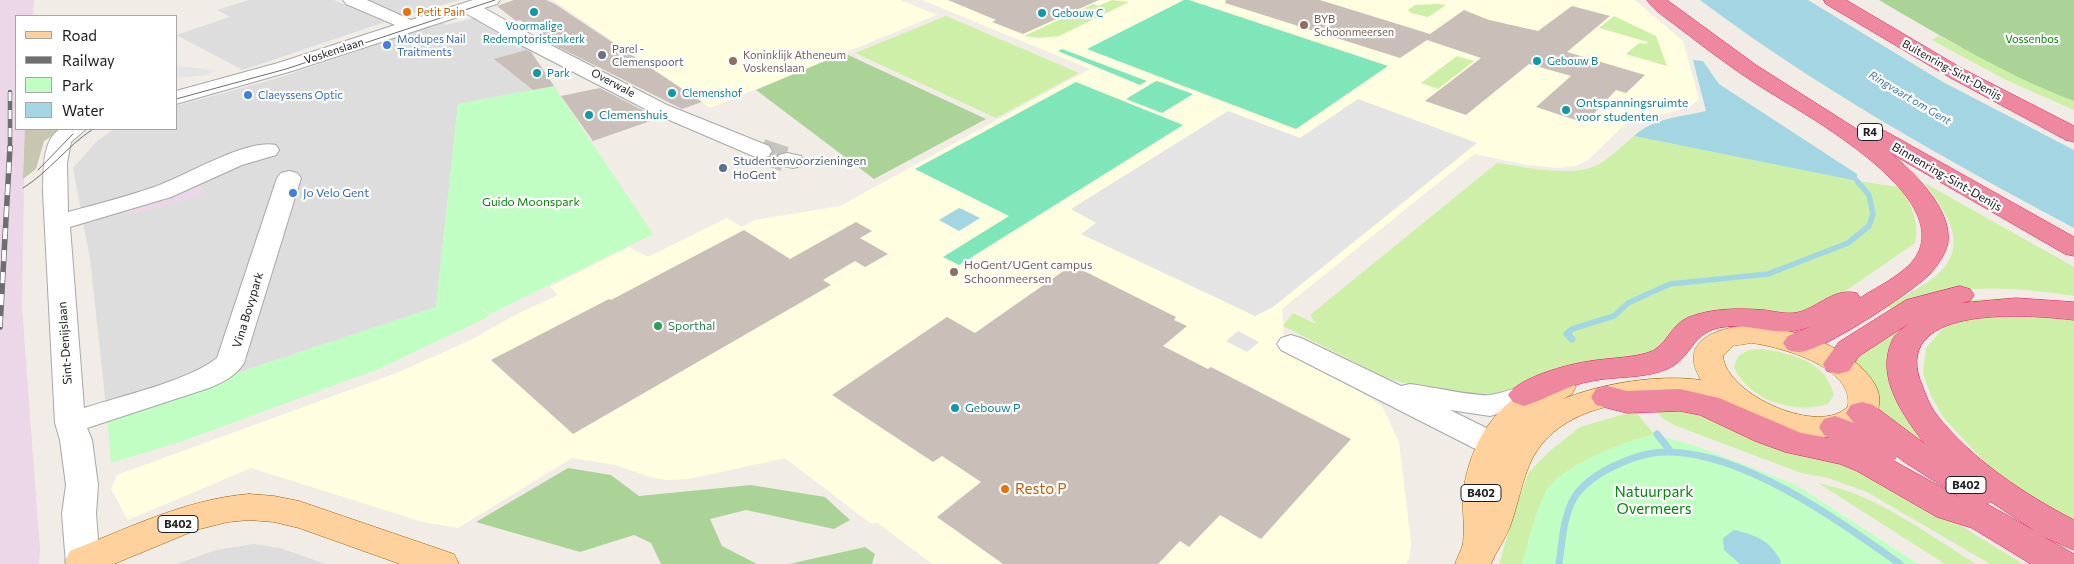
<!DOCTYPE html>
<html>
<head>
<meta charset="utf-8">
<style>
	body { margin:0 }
	#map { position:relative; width:2074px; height:564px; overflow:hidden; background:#f1ede6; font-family:Commissioner,sans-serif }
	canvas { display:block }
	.legend { position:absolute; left:15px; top:15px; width:162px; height:115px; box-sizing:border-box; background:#fff; border:1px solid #a6a6a6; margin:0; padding:6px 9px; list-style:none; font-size:15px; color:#202020 }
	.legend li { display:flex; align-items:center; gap:10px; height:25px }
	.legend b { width:25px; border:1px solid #a6a6a6 }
</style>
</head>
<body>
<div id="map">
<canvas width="2074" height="564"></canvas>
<ul class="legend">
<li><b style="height:6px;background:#ffd19d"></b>Road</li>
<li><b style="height:6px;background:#6e6e6e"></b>Railway</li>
<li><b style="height:14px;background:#c0fec3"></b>Park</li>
<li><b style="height:14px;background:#a3d6e2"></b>Water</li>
</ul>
</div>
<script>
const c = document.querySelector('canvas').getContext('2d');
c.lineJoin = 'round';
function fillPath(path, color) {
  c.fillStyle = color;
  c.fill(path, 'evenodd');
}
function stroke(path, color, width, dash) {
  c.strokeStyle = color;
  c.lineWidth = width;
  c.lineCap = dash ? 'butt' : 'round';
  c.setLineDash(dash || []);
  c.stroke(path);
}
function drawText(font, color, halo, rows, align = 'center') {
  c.font = font + ' Commissioner,sans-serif';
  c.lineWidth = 4.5;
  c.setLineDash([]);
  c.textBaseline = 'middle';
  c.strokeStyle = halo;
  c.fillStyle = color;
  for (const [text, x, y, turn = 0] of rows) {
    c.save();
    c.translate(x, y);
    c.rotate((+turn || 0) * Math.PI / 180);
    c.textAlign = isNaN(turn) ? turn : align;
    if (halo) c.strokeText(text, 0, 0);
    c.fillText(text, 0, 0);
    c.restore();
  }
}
fillPath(new Path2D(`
	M 249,0 L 334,0 L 385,22 L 243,70 L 176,35 L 230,17 L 217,10 Z
	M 367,0 L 460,0 L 403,16 Z
	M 476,17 L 529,49 L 554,86 L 458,104 L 436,307 L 107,416 L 90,259 L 73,168 L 96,142 L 114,129 L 176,129 L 176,106 L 278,78 L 442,22 L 446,25 Z
	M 254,544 L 280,548 L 326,564 L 177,564 L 216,550 Z`), '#dedddd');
fillPath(new Path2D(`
	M 0,0 L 34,0 L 33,16 L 16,16 L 16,129 L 25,129 L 22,307 L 40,550 L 39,564 L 0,564 Z
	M 199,181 L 203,195 L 129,215 L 127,204 Z`), '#ebd7e8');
fillPath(new Path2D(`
	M 553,0 L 900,0 L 937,15 L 710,108 Z
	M 922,0 L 1635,0 L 1683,41 L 1699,99 L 1688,108 L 1626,123 L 1588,160 L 1575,166 L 1557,168 L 1528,165 L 1474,154 L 1282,309 L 1285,352 L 1348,384 L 1382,406 L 1399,442 L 1411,543 L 1409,559 L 1406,564 L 932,564 L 878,523 L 870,523 L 785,458 L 689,479 L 666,480 L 650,477 L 615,465 L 572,458 L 458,528 L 423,522 L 251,468 L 128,520 L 111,489 L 117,475 L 399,372 L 473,339 L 515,315 L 558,295 L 550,287 L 629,247 L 648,257 L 727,218 L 741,227 L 755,220 L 840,206 L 1090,69 Z`), '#fffee1');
fillPath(new Path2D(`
	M 25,129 L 63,129 L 44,141 L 36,169 L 23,179 Z`), '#c7c6b0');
fillPath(new Path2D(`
	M 1112,0 L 1129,2 L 1059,36 L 1039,38 L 1024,36 L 1093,4 L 1098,6 Z
	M 1440,4 L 1446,5 L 1428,17 L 1411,13 L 1408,10 L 1415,5 Z
	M 946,16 L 1079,73 L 996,118 L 855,53 Z
	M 1614,16 L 1656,36 L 1667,66 L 1626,54 L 1639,43 L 1646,44 L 1648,42 L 1599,28 Z
	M 1939,36 L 2003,69 L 2074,101 L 2074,110 L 2004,79 L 1932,40 Z
	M 1457,56 L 1474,61 L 1438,89 L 1421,83 Z
	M 1634,136 L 1857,181 L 1899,187 C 1912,205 1919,220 1915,243 L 1847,290 L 1806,312 L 1787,317 L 1737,311 L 1649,356 L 1527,384 L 1486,399 L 1415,386 L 1386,378 L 1283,326 L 1293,313 L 1316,324 L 1310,315 L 1497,163 C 1525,167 1576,179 1601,163 C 1613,155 1623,145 1634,136 Z
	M 1923,182 L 2074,267 L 2074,296 C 2032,290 1990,285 1948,292 C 1930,295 1911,304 1893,310 L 1886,306 C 1955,272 1978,248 1923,182 Z
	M 2006,298 L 2044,301 L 1971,303 L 1893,357 L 1985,486 L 1874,415 L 1850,366 C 1869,340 1917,313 1948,304 C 1966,299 1986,299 2006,298 Z
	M 1979,316 L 2074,317 L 2074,522 L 2023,492 L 1987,465 L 1943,417 L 1930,394 L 1923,374 L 1926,348 L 1946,325 Z
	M 1763,349 C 1794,354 1826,362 1834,395 L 1828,404 C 1795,415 1748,400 1734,367 L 1738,356 L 1749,350 Z
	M 1654,408 L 1684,409 L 1845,462 L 1945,516 L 2023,564 L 1990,564 L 1867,492 L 1828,478 L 1801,473 L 1674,425 L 1661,417 Z
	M 1635,411 L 1654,434 C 1625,442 1558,466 1545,494 C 1534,516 1529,541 1522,564 L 1499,564 L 1517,504 L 1529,472 L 1551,450 L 1580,427 Z
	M 1818,483 C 1876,494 1927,534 1976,564 L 1945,564 Z`), '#ceefa8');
fillPath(new Path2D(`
	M 1879,0 L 2074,0 L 2074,101 C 2006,75 1942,37 1879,0 Z
	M 844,53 L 986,119 L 874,179 L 756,90 Z
	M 568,468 L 611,475 L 639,496 L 751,485 L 825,497 L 850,520 L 834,529 L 746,510 L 710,519 L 722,546 L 757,564 L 661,564 L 651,543 L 634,535 L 580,552 L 476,522 Z
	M 865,547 L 875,554 L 872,564 L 789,564 Z`), '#acd397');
fillPath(new Path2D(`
	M 554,86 L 653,234 L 490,314 L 479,306 L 490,316 L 376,370 L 183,441 L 111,463 L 107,416 L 436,307 L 458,104 Z
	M 1654,434 L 1696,446 L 1796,485 L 1918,564 L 1522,564 C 1529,541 1534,516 1545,494 C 1558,466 1625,442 1654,434 Z`), '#c0fec3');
fillPath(new Path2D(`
	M 1184,0 L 1189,0 L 1388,66 L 1296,129 L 1087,49 Z
	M 1062,49 L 1147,81 L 1140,85 L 1058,51 Z
	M 1156,81 L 1157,81 L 1193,94 L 1162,113 L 1126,99 Z
	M 1076,82 L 1183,125 L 959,265 L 943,257 L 1009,216 L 915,169 Z`), '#7ee6b9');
fillPath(new Path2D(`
	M 176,66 L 196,68 L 216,71 L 206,75 L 176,78 Z
	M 1358,99 L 1477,143 L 1273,307 L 1255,316 L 1081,234 L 1096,223 L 1071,209 L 1228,111 L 1300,138 Z
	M 1238,331 L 1259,342 L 1247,352 L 1226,341 Z`), '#e4e4e4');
fillPath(new Path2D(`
	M 1700,0 L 1808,0 L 1943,82 L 2074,150 L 2074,228 C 1945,159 1817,88 1700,0 Z
	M 1693,60 L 1703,61 L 1719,84 L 1857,174 L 1857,181 L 1634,136 C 1653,118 1681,117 1706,111 Z
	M 959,208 L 962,209 L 980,218 L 959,231 L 939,220 Z
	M 1734,530 C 1758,536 1768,539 1781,561 L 1780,564 L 1740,564 L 1724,550 L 1723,538 Z`), '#a3d6e2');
stroke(new Path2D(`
	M 1568,333 L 1572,329 L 1614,316 L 1628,303 L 1670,284 L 1768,274 L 1848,243 L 1869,226 L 1873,214 L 1869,195 L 1857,181`), '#a3d6e2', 5.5);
stroke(new Path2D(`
	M 1569,332 L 1567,334 L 1572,339
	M 1657,434 L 1671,452
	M 1559,564 C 1562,543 1563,517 1574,498 C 1583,483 1598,474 1612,467 C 1630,458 1650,451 1670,452 C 1747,454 1839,521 1900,564`), '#a3d6e2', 7);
fillPath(new Path2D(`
	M 514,0 L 546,0 L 555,4 L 702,102 L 682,109 L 548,42 L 552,41 L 520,20 L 516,21 L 497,6 Z
	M 948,0 L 1099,0 L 1023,34 L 992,22 L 996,20 Z
	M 1226,0 L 1320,0 L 1430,34 L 1464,10 L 1489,20 L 1538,31 L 1572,6 L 1610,16 L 1567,52 L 1645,75 L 1626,93 L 1616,90 L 1585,123 L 1536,107 L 1571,76 L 1529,64 L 1466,115 L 1425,101 L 1481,58 L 1427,40 L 1400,58 L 1225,3 Z
	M 526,50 L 531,52 L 554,86 L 533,90 L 494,59 Z
	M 600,88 L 652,115 L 659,118 L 593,141 L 561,96 Z
	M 856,222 L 872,231 L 860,238 L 888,254 L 865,267 L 855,261 L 823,280 L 831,285 L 573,434 L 491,360 L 609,299 L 611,300 L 744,230 L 790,259 Z
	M 1072,265 L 1176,317 L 1174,320 L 1187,326 L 1163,346 L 1208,369 L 1211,367 L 1351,439 L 1261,539 L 1220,515 L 1189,547 L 1180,541 L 1158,564 L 1003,564 L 937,517 L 981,482 L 942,456 L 933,462 L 832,395 L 947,317 L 975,333 Z`), '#cabfb8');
stroke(new Path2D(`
	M 761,151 L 787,160`), '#c7c4be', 25, [25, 12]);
const minor = new Path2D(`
	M 343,0 L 367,0 L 411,20 L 473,0 L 500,0 L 497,4 L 484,8 L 537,38 L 667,105 L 769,146 L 772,151 L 769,156 L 761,158 L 753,156 L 653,113 L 523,46 L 467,14 L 292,71 L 176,104 L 176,91 L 278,63 L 395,25 L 346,4 Z
	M 60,129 L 86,129 L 71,142 L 67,163 L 68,212 C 97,204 126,197 154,187 C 184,177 246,138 276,145 L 279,150 L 276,155 L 242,165 L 171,197 L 70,227 L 84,408 C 121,396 188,381 217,358 L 277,178 L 281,173 L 289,171 L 297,173 L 301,178 L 244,363 C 236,376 223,382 209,388 L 87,428 L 92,440 L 98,485 L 96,514 L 100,564 L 66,564 L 62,514 L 66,485 L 60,440 L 55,423 L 43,192 C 44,172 41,141 60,129 Z
	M 787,153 L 801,156 L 804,161 L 801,166 L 793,168 L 779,165 L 776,160 L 779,155 Z
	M 1291,335 L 1301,338 L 1401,386 L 1410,384 C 1428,386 1476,397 1490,395 C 1514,391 1525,381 1550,388 L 1555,395 L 1550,402 L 1526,405 L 1490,416 L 1450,410 L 1523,446 L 1528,454 L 1523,462 L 1512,465 L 1501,462 L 1281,350 L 1277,344 L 1281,338 Z`);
const major = new Path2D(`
	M 1752,325 C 1794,330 1842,342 1870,377 C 1876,385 1881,394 1879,405 C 1878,417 1866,428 1855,431 C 1821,443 1786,437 1753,422 C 1744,418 1735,412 1726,408 C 1701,397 1675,400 1648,401 C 1604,403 1554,417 1532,459 C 1522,480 1518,505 1510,527 C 1505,540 1496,551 1491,564 L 1455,564 C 1457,557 1462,550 1463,543 C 1465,526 1462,509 1463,493 C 1468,452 1490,408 1529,390 C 1544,383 1555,375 1572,380 L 1576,387 L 1572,394 L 1563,399 C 1603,383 1659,374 1701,380 C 1676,339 1720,327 1752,325 ZM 1752,343 C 1781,347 1854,367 1848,406 C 1821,437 1726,395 1723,356 L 1733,346 Z
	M 249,494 L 274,496 L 299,501 L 454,554 L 459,564 L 400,564 L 299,528 L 274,522 L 249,520 L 228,522 L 196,530 L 114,564 L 66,564 L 65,561 L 70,551 C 129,528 186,499 249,494 Z`);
const highway = new Path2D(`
	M 1647,0 L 1667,0 L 1756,65 L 1866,135 L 1869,131 L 1877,129 L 1885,131 L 2074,237 L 2074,256 L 2065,254 L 1890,153 C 1913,171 1952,209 1948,242 C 1946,254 1937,266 1929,275 C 1910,293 1824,351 1799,352 C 1795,352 1791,351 1788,350 L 1783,343 L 1788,336 L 1812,326 C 1806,328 1800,330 1794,331 C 1769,334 1743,322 1718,328 C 1690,335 1692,358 1667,369 C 1645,379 1615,376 1592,381 C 1567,385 1547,399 1524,406 L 1513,402 L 1508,395 C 1519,377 1569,364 1590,361 C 1609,358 1629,358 1647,353 C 1667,348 1669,325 1689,317 C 1713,308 1738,308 1764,310 C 1773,311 1784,314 1794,313 C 1817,310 1832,287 1857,293 L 1860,298 C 1878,286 1910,272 1919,251 C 1945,189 1800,112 1758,85 C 1730,67 1704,47 1678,27 C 1668,19 1654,11 1647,0 Z
	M 1824,0 L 1846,0 L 1963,69 L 2074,126 L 2074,142 L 2066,140 L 1949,77 L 1826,4 Z
	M 1960,286 L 1970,289 L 1974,295 L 1970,301 L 1961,303 L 2016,298 L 2074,302 L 2074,320 C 2032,315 1894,303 1920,380 C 1925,392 1928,403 1936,414 C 1971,459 2024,494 2074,520 L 2074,550 L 2044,537 L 2074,554 L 2074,564 L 2031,564 L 1972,528 L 1937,517 L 1857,471 L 1840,464 L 1785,452 L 1755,441 L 1700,415 L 1680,411 L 1627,413 L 1596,405 L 1591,397 L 1596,389 L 1607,386 L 1627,391 L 1680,389 L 1719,398 L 1801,433 L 1829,438 L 1824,435 L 1819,427 L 1824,419 L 1835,416 L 1854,423 L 1846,413 L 1851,405 L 1862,402 L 1873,405 L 1925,444 C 1904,417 1875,377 1892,341 C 1895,334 1902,329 1908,324 L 1859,356 L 1849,371 L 1838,374 L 1827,371 L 1823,364 L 1839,342 L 1906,300 ZM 1897,456 L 1903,461 L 1961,498 L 1894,461 ZM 1991,502 L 2035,531 L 1987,504 Z`);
stroke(minor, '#a7a7a7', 2);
stroke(major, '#9c6200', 1);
stroke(highway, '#e91969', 1);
fillPath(minor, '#fff');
fillPath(major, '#ffd19d');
fillPath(highway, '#ee889f');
stroke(new Path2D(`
	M 176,99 L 286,69 L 495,0
	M 38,170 L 73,134
	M 23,188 C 49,172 67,146 93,129`), '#6e6e6e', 1);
const railFar1 = new Path2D(`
	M 10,92 L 10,148`);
const rail = new Path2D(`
	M 0,327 L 10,147`);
stroke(railFar1, '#6e6e6e', 4.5);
stroke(rail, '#6e6e6e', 5.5);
stroke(railFar1, '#fff', 3, [9]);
stroke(rail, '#fff', 4, [11]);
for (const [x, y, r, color] of [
	[407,12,5,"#e8710a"],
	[534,12,5,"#0f9aa8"],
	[1042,13,5,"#0f9aa8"],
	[1304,25,5,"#8d6e63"],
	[387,45,5,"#3f7fe0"],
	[602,55,5,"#6b7280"],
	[733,61,5,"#8d6e63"],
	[1537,61,5,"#0f9aa8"],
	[537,73,5,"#0f9aa8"],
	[672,93,5,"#0f9aa8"],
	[248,95,5,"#3f7fe0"],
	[1566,110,5,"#0f9aa8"],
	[589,115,5,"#0f9aa8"],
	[723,168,5,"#5c6f8a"],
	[293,193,5,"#3f7fe0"],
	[954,272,5,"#8d6e63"],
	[658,326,5,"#2e9e5b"],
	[955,408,5,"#0f9aa8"],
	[1005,489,5,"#e8710a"]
]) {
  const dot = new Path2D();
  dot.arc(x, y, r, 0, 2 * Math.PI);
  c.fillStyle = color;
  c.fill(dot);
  stroke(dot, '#fff', 2);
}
drawText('11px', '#c56008', '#fff', [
	["Petit Pain",417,12]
], 'left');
drawText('11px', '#0d838f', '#fff', [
	["Gebouw C",1052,13],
	["Voormalige",534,26,"center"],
	["Redemptoristenkerk",534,39,"center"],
	["Gebouw B",1547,61],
	["Park",547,73],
	["Clemenshof",682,93]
], 'left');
drawText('11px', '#785e54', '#fff', [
	["BYB",1314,19],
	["Schoonmeersen",1314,32],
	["Koninklijk Atheneum",743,55],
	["Voskenslaan",743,68]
], 'left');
drawText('11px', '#366cbe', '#fff', [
	["Modupes Nail",397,39],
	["Traitments",397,52],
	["Claeyssens Optic",258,95]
], 'left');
drawText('11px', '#038909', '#fff', [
	["Vossenbos",2032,39]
]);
drawText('11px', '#5b616d', '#fff', [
	["Parel -",612,49],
	["Clemenspoort",612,62]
], 'left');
drawText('11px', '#202020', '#fff', [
	["Voskenslaan",334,51,-18],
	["Buitenring-Sint-Denijs",1952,70,29],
	["Overwale",613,83,28]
]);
drawText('italic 11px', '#3f78a7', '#fff', [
	["Ringvaart om Gent",1910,98,31]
]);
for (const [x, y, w] of [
	[1870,132,25],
	[1966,485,40],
	[1481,493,40],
	[178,524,40]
]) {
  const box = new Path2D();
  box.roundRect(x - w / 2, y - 8.5, w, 17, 4);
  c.fillStyle = '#fff';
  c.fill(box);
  stroke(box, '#202020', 1);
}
drawText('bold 11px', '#202020', null, [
	["R4",1870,132],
	["B402",1966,485],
	["B402",1481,493],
	["B402",178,524]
]);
drawText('12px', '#0d838f', '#fff', [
	["Ontspanningsruimte",1576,103],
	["voor studenten",1576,117],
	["Clemenshuis",599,115],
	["Gebouw P",965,408]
], 'left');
drawText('12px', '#4e5e75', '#fff', [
	["Studentenvoorzieningen",733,161],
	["HoGent",733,175]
], 'left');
drawText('12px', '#202020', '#fff', [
	["Binnenring-Sint-Denijs",1947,177,30],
	["Vina Bovypark",248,310,-73],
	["Sint-Denijslaan",65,343,-94]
]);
drawText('12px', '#366cbe', '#fff', [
	["Jo Velo Gent",303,193]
], 'left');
drawText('12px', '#038909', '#fff', [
	["Guido Moonspark",531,202]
]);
drawText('12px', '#785e54', '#fff', [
	["HoGent/UGent campus",964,265],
	["Schoonmeersen",964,279]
], 'left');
drawText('12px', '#27864d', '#fff', [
	["Sporthal",668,326]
], 'left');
drawText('15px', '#c56008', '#fff', [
	["Resto P",1015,489]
], 'left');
drawText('15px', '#038909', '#fff', [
	["Natuurpark",1654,492],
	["Overmeers",1654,509]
]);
</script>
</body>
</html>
